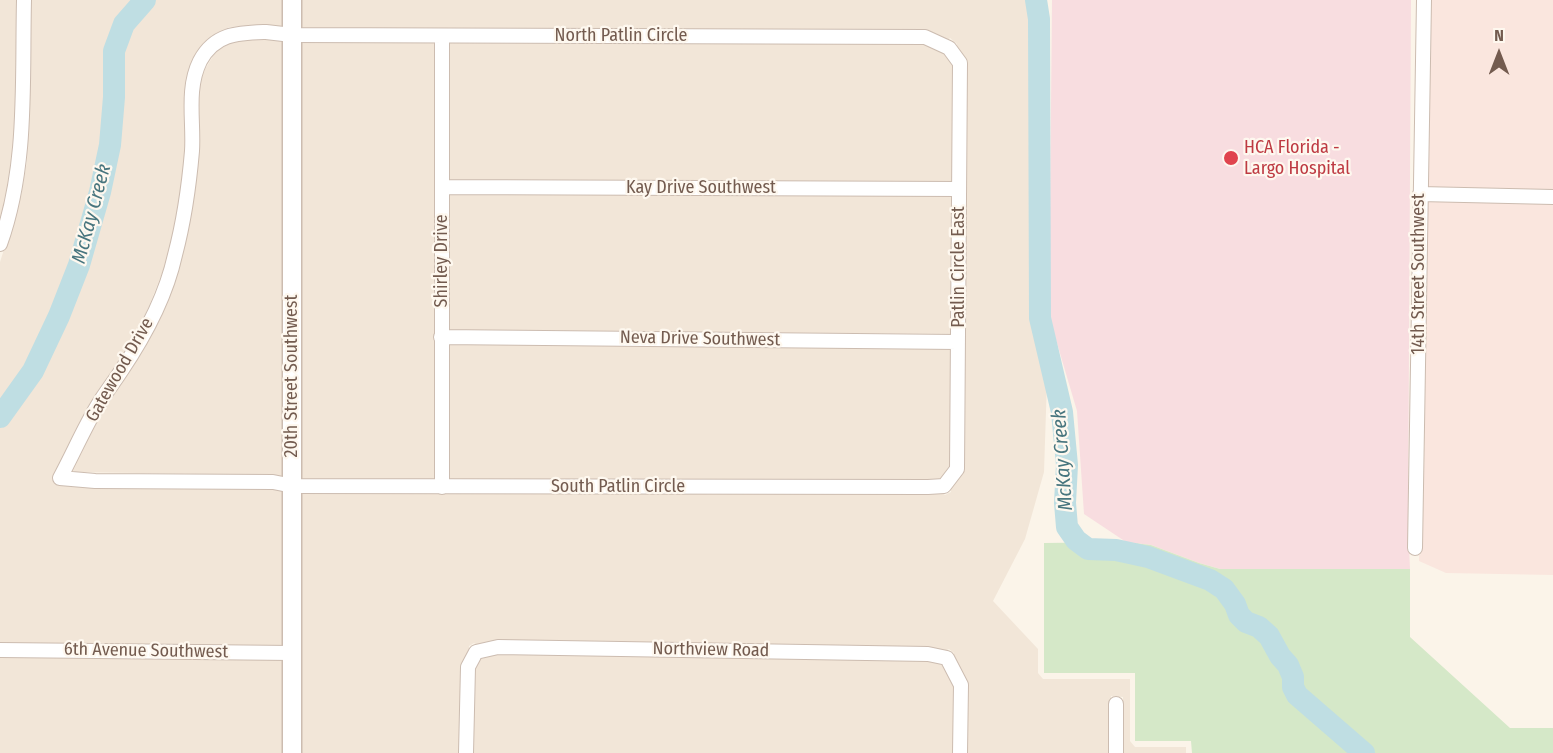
<!DOCTYPE html>
<html>
<head>
<meta charset="utf-8">
<style>
	body { margin:0 }
	#map { position:relative; width:1553px; height:753px; overflow:hidden; background:#fbf4e9; font-family:"Fira Sans Condensed",sans-serif }
	canvas { display:block }
	.north { position:absolute; left:1469px; top:24px; width:60px; height:60px; -webkit-text-stroke:4px #fef8ef; paint-order:stroke; rotate:0deg; font-size:16px; font-weight:700; line-height:24px; text-align:center; color:#735b4f }
	.north::after { content:''; display:block; margin:auto; width:21px; height:27px; background:#735b4f; clip-path:polygon(50% 0,100% 100%,50% 72%,0 100%) }
</style>
</head>
<body>
<div id="map">
<canvas width="1553" height="753"></canvas>
<div class="north">N</div>
</div>
<script>
const c = document.querySelector('canvas').getContext('2d');
c.lineJoin = 'round';
function fillPath(path, color) {
  c.fillStyle = color;
  c.fill(path, 'evenodd');
}
function stroke(path, color, width, dash) {
  c.strokeStyle = color;
  c.lineWidth = width;
  c.lineCap = dash ? 'butt' : 'round';
  c.setLineDash(dash || []);
  c.stroke(path);
}
function drawText(font, color, halo, rows, align = 'center') {
  c.font = font + ' "Fira Sans Condensed",sans-serif';
  c.lineWidth = 4.5;
  c.setLineDash([]);
  c.textBaseline = 'middle';
  c.strokeStyle = halo;
  c.fillStyle = color;
  for (const [text, x, y, turn = 0] of rows) {
    c.save();
    c.translate(x, y);
    c.rotate((+turn || 0) * Math.PI / 180);
    c.textAlign = isNaN(turn) ? turn : align;
    if (halo) c.strokeText(text, 0, 0);
    c.fillText(text, 0, 0);
    c.restore();
  }
}
fillPath(new Path2D(`
	M 0,0 L 17,0 L 14,159 L 0,225 Z
	M 30,0 L 286,0 L 286,27 L 266,25 L 229,27 L 207,41 L 197,54 L 189,70 L 186,87 L 185,149 L 181,197 L 169,256 L 149,306 L 130,345 L 55,475 L 60,485 L 95,488 L 273,489 L 286,492 L 286,646 L 0,643 L 0,262 L 21,196 L 27,161 Z
	M 298,0 L 1027,0 L 1046,136 L 1044,316 L 1059,367 L 1047,381 L 1044,472 L 1025,539 L 993,601 L 1038,649 L 1038,673 L 1043,679 L 1130,679 L 1130,741 L 1135,747 L 1186,747 L 1186,753 L 1123,753 L 1123,697 L 1111,696 L 1110,753 L 967,753 L 967,685 L 953,657 L 954,653 L 949,649 L 945,651 L 928,647 L 887,646 L 498,640 L 477,645 L 474,643 L 469,646 L 469,651 L 461,667 L 460,753 L 298,753 L 299,493 L 942,493 L 945,495 L 951,492 L 957,44 L 950,38 L 948,40 L 925,30 L 298,28 Z
	M 266,39 L 286,42 L 286,477 L 273,475 L 71,472 L 104,408 L 141,352 L 171,287 L 181,260 L 193,200 L 198,150 L 199,88 L 201,76 L 216,51 L 234,41 Z
	M 298,43 L 436,43 L 436,480 L 299,479 Z
	M 448,43 L 924,44 L 945,53 L 954,66 L 953,182 L 448,180 Z
	M 448,194 L 953,196 L 952,334 L 448,330 Z
	M 448,344 L 952,348 L 951,466 L 941,479 L 928,480 L 448,480 Z
	M 499,654 L 927,661 L 943,665 L 954,687 L 954,753 L 472,753 L 474,669 L 480,659 Z
	M 0,657 L 286,660 L 286,753 L 0,753 Z`), '#f2e6d8');
fillPath(new Path2D(`
	M 1027,0 L 1046,0 L 1046,136 Z
	M 1430,0 L 1553,0 L 1553,190 L 1426,187 Z
	M 1426,201 L 1553,204 L 1553,575 L 1446,573 L 1419,561 L 1419,555 L 1421,554 L 1424,474 Z`), '#fae6de');
fillPath(new Path2D(`
	M 1052,0 L 1411,0 L 1408,522 L 1410,569 L 1220,569 L 1199,563 L 1151,545 L 1126,542 L 1084,514 L 1077,411 L 1049,316 Z`), '#f8dde0');
fillPath(new Path2D(`
	M 1126,542 L 1151,545 L 1199,563 L 1220,569 L 1410,569 L 1410,637 L 1510,728 L 1553,728 L 1553,753 L 1192,753 L 1191,741 L 1135,741 L 1135,673 L 1044,673 L 1044,543 Z`), '#d5e8c8');
stroke(new Path2D(`
	M 1036,0 L 1039,19 L 1040,318 L 1062,412 L 1067,465 L 1065,503 L 1067,527 L 1076,540 L 1088,549 L 1116,550 L 1148,557 L 1210,580 L 1224,589 L 1235,604 L 1239,615 L 1246,622 L 1259,627 L 1269,636 L 1280,656 L 1288,665 L 1293,677 L 1293,687 L 1297,695 L 1364,753
	M 0,417 L 33,371 L 59,316 L 79,265 L 100,192 L 110,145 L 114,97 L 114,51 L 124,24 L 145,0`), '#bfdee3', 22);
const minor = new Path2D(`
	M 266,32 L 292,35 L 925,37 L 949,48 L 960,63 L 957,469 L 944,486 L 928,487 L 293,486 L 273,482 L 95,481 L 60,478 C 73,454 84,428 98,405 C 105,393 114,382 121,371 C 144,337 166,296 175,255 C 184,221 189,186 192,151 C 194,122 186,89 200,61 C 215,33 238,33 266,32 Z
	M 442,36 L 442,487
	M 442,187 L 959,189
	M 1420,194 L 1553,197
	M 0,244 C 28,166 22,82 24,0
	M 441,337 L 958,342
	M 1415,548 L 1424,0
	M 0,650 L 292,653
	M 466,753 L 468,667 L 476,652 L 498,647 L 928,654 L 947,658 L 961,685 L 960,753
	M 1116,753 L 1116,704`);
const tertiary = new Path2D(`
	M 292,753 L 292,0`);
stroke(minor, '#ccbcb0', 16);
stroke(tertiary, '#ccbcb0', 21);
stroke(minor, '#fff', 14);
stroke(tertiary, '#fff', 18);
for (const [x, y, r, color] of [
	[1231,158,8,"#e0444e"]
]) {
  const dot = new Path2D();
  dot.arc(x, y, r, 0, 2 * Math.PI);
  c.fillStyle = color;
  c.fill(dot);
  stroke(dot, '#fef8ef', 2);
}
drawText('18px', '#735b4f', '#fef8ef', [
	["North Patlin Circle",621,36],
	["Kay Drive Southwest",701,188],
	["Shirley Drive",442,261,-90],
	["Patlin Circle East",959,267,-90],
	["14th Street Southwest",1419,274,-90],
	["Neva Drive Southwest",700,339,1],
	["Gatewood Drive",120,370,-60],
	["20th Street Southwest",292,376,-90],
	["South Patlin Circle",618,487],
	["Northview Road",711,650,1],
	["6th Avenue Southwest",146,651,1]
]);
drawText('18px', '#be3a42', '#fef8ef', [
	["HCA Florida -",1244,148],
	["Largo Hospital",1244,169]
], 'left');
drawText('italic 20px', '#47757e', '#fef8ef', [
	["McKay Creek",92,214,-75],
	["McKay Creek",1063,460,-94]
]);
</script>
</body>
</html>
